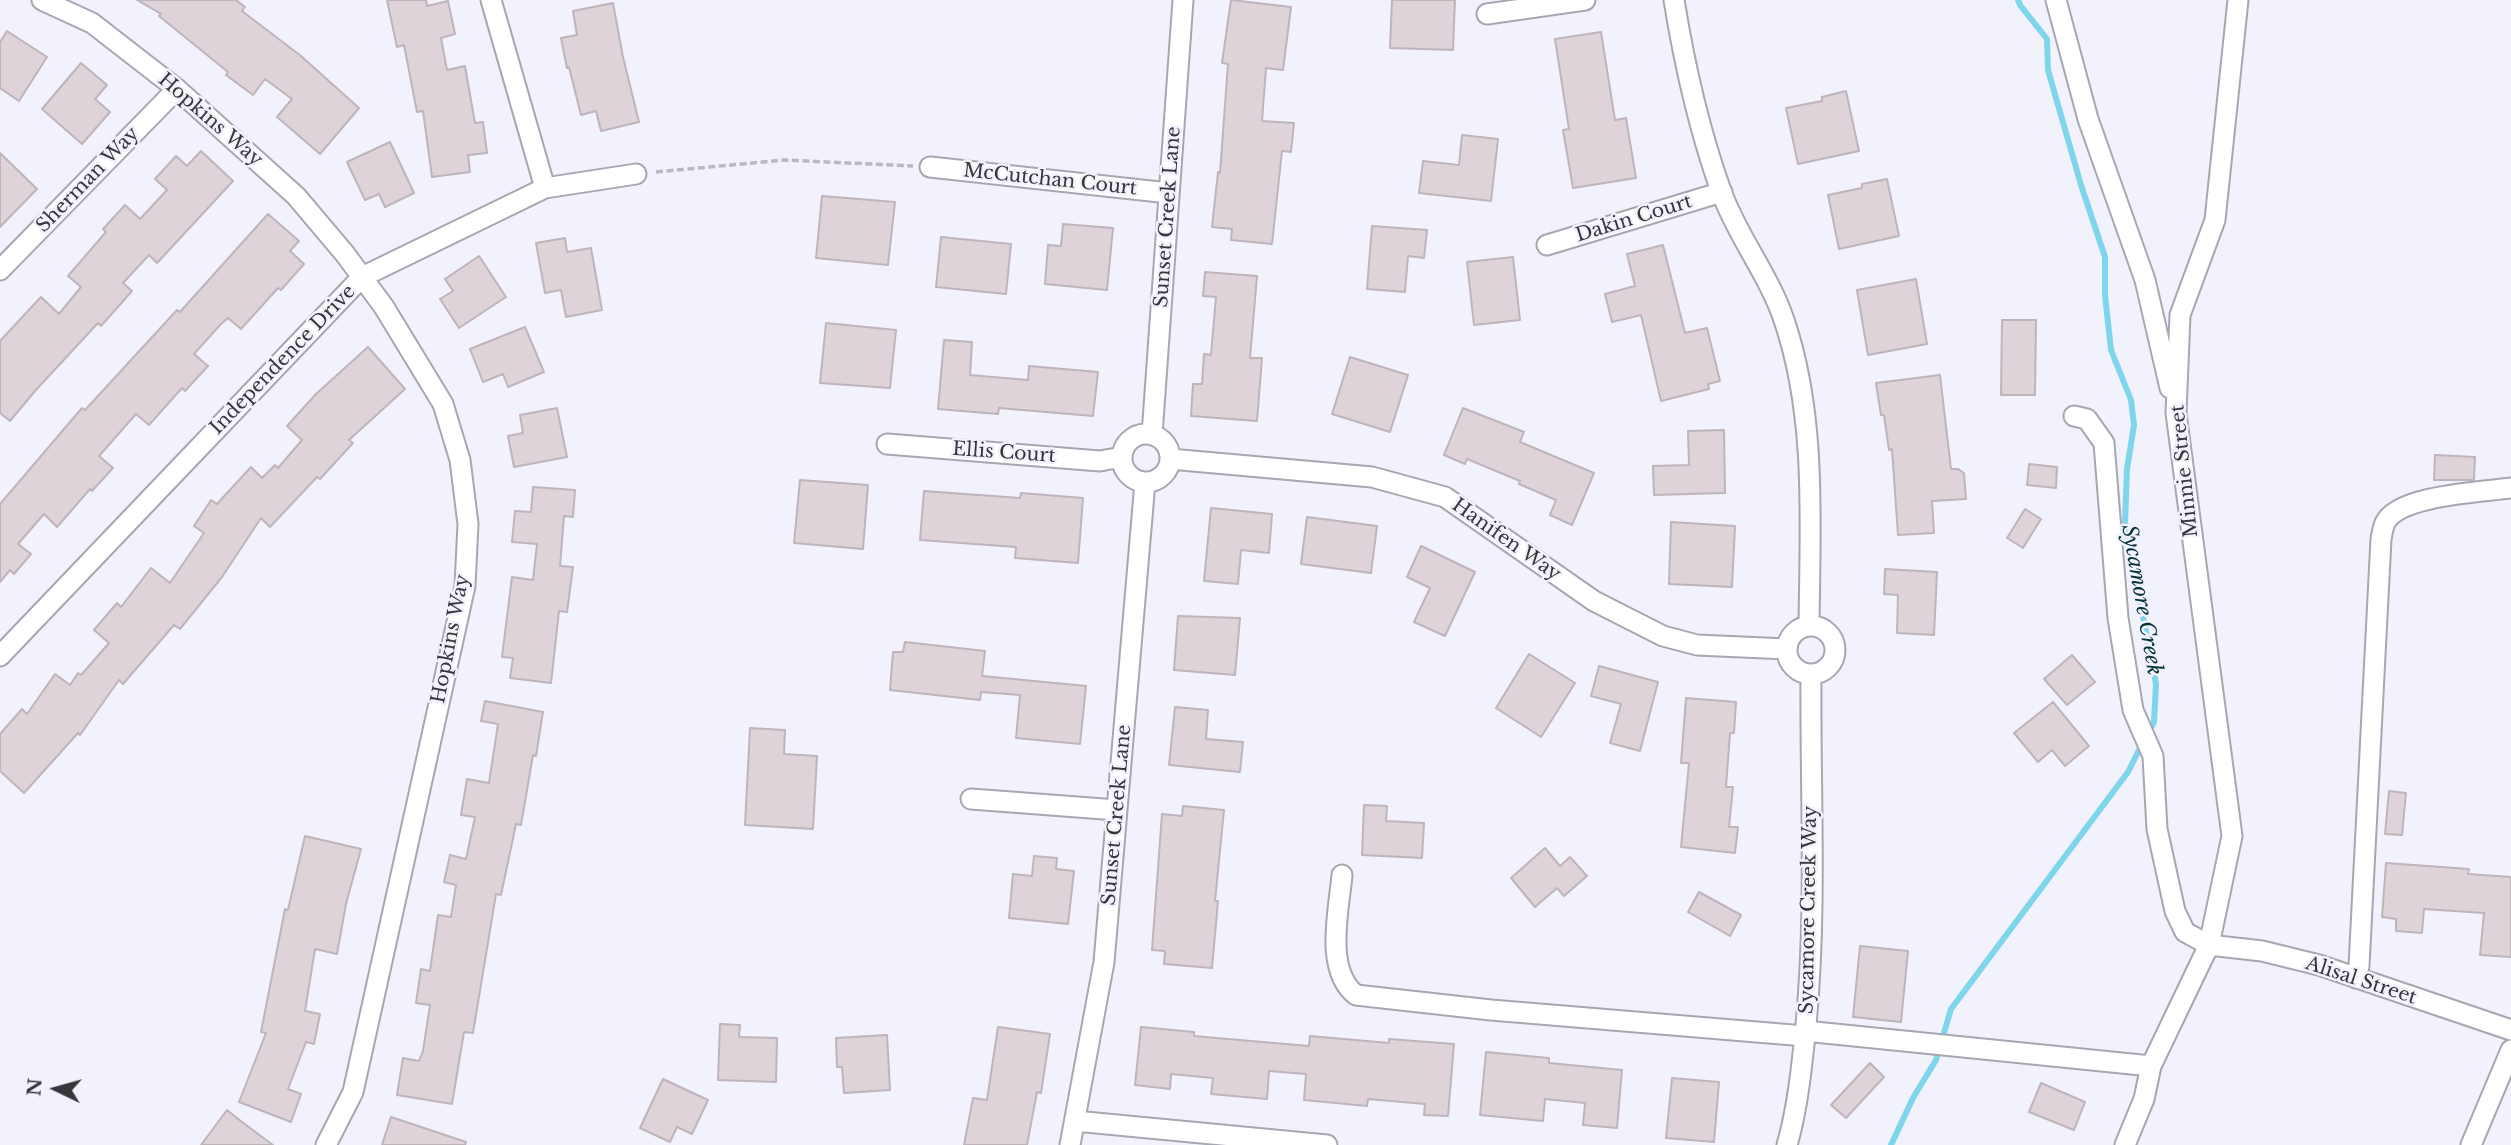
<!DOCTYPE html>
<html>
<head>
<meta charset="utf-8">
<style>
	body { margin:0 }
	#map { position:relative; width:2511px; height:1145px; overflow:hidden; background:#f1f2fc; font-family:"Libre Baskerville",serif }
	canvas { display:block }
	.north { position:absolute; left:21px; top:1054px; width:70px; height:70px; -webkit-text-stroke:5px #f1f2fc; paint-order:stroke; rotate:275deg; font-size:19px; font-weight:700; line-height:28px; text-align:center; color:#37373b }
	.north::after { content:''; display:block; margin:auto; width:24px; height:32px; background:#37373b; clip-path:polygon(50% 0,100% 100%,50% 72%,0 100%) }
</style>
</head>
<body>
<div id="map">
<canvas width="2511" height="1145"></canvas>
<div class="north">N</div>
</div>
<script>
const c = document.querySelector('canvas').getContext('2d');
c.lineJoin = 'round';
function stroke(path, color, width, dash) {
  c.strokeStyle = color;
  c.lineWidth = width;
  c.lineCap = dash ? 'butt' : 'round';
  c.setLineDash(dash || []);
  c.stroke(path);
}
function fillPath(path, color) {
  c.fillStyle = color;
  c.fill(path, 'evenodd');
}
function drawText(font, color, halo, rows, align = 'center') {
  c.font = font + ' "Libre Baskerville",serif';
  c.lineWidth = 5;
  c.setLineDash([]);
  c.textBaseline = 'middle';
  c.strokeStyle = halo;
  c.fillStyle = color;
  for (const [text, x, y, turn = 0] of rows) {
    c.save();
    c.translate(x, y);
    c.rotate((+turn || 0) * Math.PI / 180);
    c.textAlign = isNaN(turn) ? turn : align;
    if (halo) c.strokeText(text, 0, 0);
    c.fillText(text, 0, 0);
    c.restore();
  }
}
stroke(new Path2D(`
	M 2018,0 L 2020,5 L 2047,39 L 2048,70 L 2081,185 L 2105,257 L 2105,295 L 2111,350 L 2131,400 L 2134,425 L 2127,469 L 2125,523 L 2156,684 L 2154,722 L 2148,733
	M 1891,1145 L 1913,1098 L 1936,1060 L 1951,1009 L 2128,772 L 2143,742`), '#7fd5eb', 6);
const building = new Path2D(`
	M 137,0 L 236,0 L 245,7 L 242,11 L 301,56 L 359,108 L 320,154 L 277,117 L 292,99 L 265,79 L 253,95 L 226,75 L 228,72 L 159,16 L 161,14 Z
	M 387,0 L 426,0 L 427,6 L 448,1 L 455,34 L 441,38 L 447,70 L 465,66 L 475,123 L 483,122 L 487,153 L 468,155 L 470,172 L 432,177 L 423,111 L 417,112 L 404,45 L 397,47 Z
	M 1231,0 L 1291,7 L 1283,70 L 1266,68 L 1262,121 L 1294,123 L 1291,152 L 1282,151 L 1272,244 L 1231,240 L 1232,229 L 1212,227 L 1218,172 L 1220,173 L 1228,64 L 1222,63 Z
	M 1392,0 L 1455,0 L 1453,50 L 1390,48 Z
	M 613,3 L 623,57 L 639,122 L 601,131 L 596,111 L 581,115 L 569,67 L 567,68 L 561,38 L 577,35 L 573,11 Z
	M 7,31 L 47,57 L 19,101 L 0,88 L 0,42 Z
	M 1601,32 L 1615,120 L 1626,118 L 1636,178 L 1573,188 L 1563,130 L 1569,129 L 1555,39 Z
	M 81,63 L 107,85 L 95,99 L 110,112 L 82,144 L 42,109 Z
	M 1846,91 L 1859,151 L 1798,164 L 1786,108 L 1822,101 L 1822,97 Z
	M 1462,135 L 1498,139 L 1491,201 L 1419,193 L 1423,161 L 1459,165 Z
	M 390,142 L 414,193 L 385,207 L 379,194 L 365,200 L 347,162 Z
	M 201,151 L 233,181 L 157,263 L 149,255 L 123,283 L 132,291 L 101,326 L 98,323 L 35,391 L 10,421 L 0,413 L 0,341 L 41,297 L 59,314 L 81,287 L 68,276 L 106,232 L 103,229 L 125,205 L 140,219 L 167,190 L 155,179 L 176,156 L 187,166 Z
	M 0,153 L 37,189 L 0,227 Z
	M 1887,179 L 1899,236 L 1839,249 L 1828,195 L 1862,188 L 1862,184 Z
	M 822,196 L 895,202 L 888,265 L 816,258 Z
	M 268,214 L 299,241 L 290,251 L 304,264 L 281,290 L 278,288 L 241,329 L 228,318 L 220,325 L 194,354 L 208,366 L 185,391 L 182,388 L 149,425 L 136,414 L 99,456 L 113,468 L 92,491 L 90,489 L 57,527 L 44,514 L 18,544 L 31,554 L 14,574 L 10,570 L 0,582 L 0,504 L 82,408 L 85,410 L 177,310 L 180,312 Z
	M 1063,224 L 1113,228 L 1107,290 L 1045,284 L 1048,245 L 1061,246 Z
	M 1372,226 L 1427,230 L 1424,258 L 1408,256 L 1405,292 L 1367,289 Z
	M 941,237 L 1011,244 L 1006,294 L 936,287 Z
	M 565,238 L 567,252 L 591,248 L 602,310 L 566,317 L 561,290 L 545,293 L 536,243 Z
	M 1663,245 L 1685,333 L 1707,328 L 1720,381 L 1708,384 L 1709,389 L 1661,401 L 1641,315 L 1612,322 L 1605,294 L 1635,286 L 1627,254 Z
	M 479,256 L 506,297 L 459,328 L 440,299 L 453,291 L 445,279 Z
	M 1513,257 L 1520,320 L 1474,325 L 1467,262 Z
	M 1205,272 L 1257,276 L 1250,358 L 1262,358 L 1257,421 L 1191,416 L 1193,384 L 1202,384 L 1204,354 L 1211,355 L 1216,297 L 1203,296 Z
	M 1916,279 L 1927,344 L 1868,355 L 1857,290 Z
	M 2002,320 L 2036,320 L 2035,395 L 2001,395 Z
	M 826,323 L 896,330 L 890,388 L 820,383 Z
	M 525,327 L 544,372 L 508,387 L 503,374 L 483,382 L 470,349 Z
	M 944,340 L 972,342 L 970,375 L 1028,380 L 1029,366 L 1098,372 L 1093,416 L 999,408 L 998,414 L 938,409 Z
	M 368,347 L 405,389 L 349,440 L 353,443 L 320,479 L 317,477 L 270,527 L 261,518 L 222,577 L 180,629 L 174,625 L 123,684 L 119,680 L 80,735 L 78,733 L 24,793 L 0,771 L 0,734 L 22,709 L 27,714 L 55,674 L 70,685 L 78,673 L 81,675 L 109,643 L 94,630 L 117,603 L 121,607 L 151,568 L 170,583 L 204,533 L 194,526 L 211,500 L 217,504 L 251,467 L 262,478 L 275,465 L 278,468 L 302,440 L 287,426 L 316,394 Z
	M 1350,357 L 1408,375 L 1390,432 L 1332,414 Z
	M 1940,375 L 1951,469 L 1958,469 L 1964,473 L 1966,499 L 1932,501 L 1934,533 L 1898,535 L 1892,449 L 1889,450 L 1884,415 L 1881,415 L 1876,383 Z
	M 557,408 L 567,457 L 514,467 L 508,436 L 523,433 L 520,415 Z
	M 1463,408 L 1524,432 L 1520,442 L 1594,473 L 1572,525 L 1550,515 L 1556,500 L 1519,484 L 1520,481 L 1467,459 L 1465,464 L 1444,455 Z
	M 1724,430 L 1725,493 L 1654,495 L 1653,466 L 1689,465 L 1688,431 Z
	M 2435,455 L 2475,457 L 2474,480 L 2434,480 Z
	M 2029,464 L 2057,467 L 2056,488 L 2027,485 Z
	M 800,480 L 868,485 L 863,549 L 794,543 Z
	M 533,487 L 575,490 L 573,517 L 564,516 L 560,566 L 573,567 L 567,612 L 559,611 L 551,683 L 510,678 L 513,658 L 502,657 L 512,577 L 533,580 L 537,544 L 512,542 L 515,511 L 531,512 Z
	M 924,491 L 1020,498 L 1021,493 L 1083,498 L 1078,563 L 1015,558 L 1016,547 L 920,540 Z
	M 1211,508 L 1272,514 L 1269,553 L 1241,550 L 1238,584 L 1204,581 Z
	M 2025,509 L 2041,519 L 2023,548 L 2007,538 Z
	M 1307,517 L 1377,526 L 1371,573 L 1301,564 Z
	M 1671,522 L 1735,526 L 1732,587 L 1669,584 Z
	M 1421,546 L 1475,572 L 1445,636 L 1414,622 L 1430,588 L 1407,577 Z
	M 1885,569 L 1937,572 L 1934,635 L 1897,633 L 1898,595 L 1884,594 Z
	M 1178,616 L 1240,618 L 1235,675 L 1174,670 Z
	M 905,642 L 985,651 L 982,676 L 1086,686 L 1080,744 L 1016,738 L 1020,695 L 981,692 L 980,700 L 890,690 L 893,652 L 903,652 Z
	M 1529,654 L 1575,683 L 1541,737 L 1496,708 Z
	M 2072,655 L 2095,682 L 2067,705 L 2044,679 Z
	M 1599,666 L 1658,682 L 1640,751 L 1610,743 L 1621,704 L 1591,696 Z
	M 1686,698 L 1736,702 L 1734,733 L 1730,733 L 1726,787 L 1733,787 L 1729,827 L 1738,827 L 1735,853 L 1681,847 L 1689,763 L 1681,763 Z
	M 485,701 L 543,712 L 536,756 L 533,755 L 521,825 L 516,824 L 501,895 L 496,894 L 473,1033 L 464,1032 L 452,1104 L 397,1095 L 403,1058 L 419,1061 L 423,1051 L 430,1005 L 416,1003 L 421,969 L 430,971 L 438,915 L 451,917 L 456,885 L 444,882 L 450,855 L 466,859 L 475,817 L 461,815 L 467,779 L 489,783 L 498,724 L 481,721 Z
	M 2053,702 L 2089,746 L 2065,766 L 2052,750 L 2038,762 L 2014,733 Z
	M 1175,707 L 1208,710 L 1206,739 L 1243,742 L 1240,772 L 1169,765 Z
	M 750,728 L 785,730 L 784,754 L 817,756 L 813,829 L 745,825 Z
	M 2389,791 L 2406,793 L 2402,835 L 2385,834 Z
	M 1364,805 L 1387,806 L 1386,821 L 1424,823 L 1422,858 L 1362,855 Z
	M 1183,806 L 1224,810 L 1215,901 L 1218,901 L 1212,968 L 1164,964 L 1165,951 L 1152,950 L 1162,814 L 1182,816 Z
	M 305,836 L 361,849 L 346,904 L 337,954 L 315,949 L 305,1011 L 320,1014 L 314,1044 L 306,1042 L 288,1089 L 301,1094 L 291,1122 L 239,1102 L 266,1033 L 261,1032 L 285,909 L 288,910 Z
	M 1545,848 L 1560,866 L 1570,857 L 1587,876 L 1564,896 L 1557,888 L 1535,907 L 1511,878 Z
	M 1034,856 L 1057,858 L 1056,869 L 1074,871 L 1068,924 L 1009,918 L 1013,874 L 1032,876 Z
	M 2386,863 L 2469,869 L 2468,874 L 2511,877 L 2511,957 L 2480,955 L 2484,913 L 2424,909 L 2422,933 L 2396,931 L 2396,919 L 2382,917 Z
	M 1699,892 L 1741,915 L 1730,936 L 1688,912 Z
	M 1860,946 L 1908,951 L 1901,1022 L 1853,1017 Z
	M 720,1024 L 740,1025 L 739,1037 L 777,1038 L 776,1082 L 718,1080 Z
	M 998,1027 L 1050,1034 L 1041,1093 L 1037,1092 L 1027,1145 L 964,1145 L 973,1098 L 987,1100 Z
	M 1141,1027 L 1194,1032 L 1194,1036 L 1309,1046 L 1310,1036 L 1389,1043 L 1389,1039 L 1454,1044 L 1448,1116 L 1424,1115 L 1425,1104 L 1368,1099 L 1367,1106 L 1304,1100 L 1306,1074 L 1269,1071 L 1267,1099 L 1211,1094 L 1213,1078 L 1171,1074 L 1170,1089 L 1135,1085 Z
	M 887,1035 L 890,1090 L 844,1093 L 842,1067 L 837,1067 L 836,1038 Z
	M 1486,1052 L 1549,1058 L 1549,1063 L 1622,1070 L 1617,1128 L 1583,1125 L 1585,1103 L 1545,1099 L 1543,1121 L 1480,1115 Z
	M 1870,1063 L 1884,1077 L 1846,1118 L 1831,1105 Z
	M 1672,1078 L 1719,1082 L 1714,1142 L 1666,1138 Z
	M 663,1079 L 708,1100 L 692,1134 L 677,1127 L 670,1142 L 640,1128 Z
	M 2041,1083 L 2085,1102 L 2074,1130 L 2029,1112 Z
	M 227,1110 L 242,1122 L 273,1145 L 201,1145 Z
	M 391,1117 L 466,1142 L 465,1145 L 382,1145 Z`);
fillPath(building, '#ded3d9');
stroke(building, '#beb4ba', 2);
const minor = new Path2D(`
	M 42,0 L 92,23 L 177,89 L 296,196 L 345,254 L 384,307 L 443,404 L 460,460 L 468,524 L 465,586 L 353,1092 L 326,1145
	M 491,0 L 545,188
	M 1674,0 C 1684,62 1700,132 1721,191 C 1737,236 1769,275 1784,320 C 1817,417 1810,524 1809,626
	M 2056,0 L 2088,119 L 2145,280 L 2170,388
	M 1487,14 L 1585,0
	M 930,167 L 1169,193
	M 1547,245 L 1722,192
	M 0,270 L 177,89
	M 2074,416 L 2087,419 L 2104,443 L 2118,618 L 2133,710 L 2153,756 L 2157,829 L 2175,911 L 2185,932 L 2209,945 L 2262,951 L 2319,965 L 2511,1030
	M1122 458a24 24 0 1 1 48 0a24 24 0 1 1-48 0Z
	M 1152,435 L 1183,0
	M 887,444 L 1100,461 L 1122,457
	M 1170,459 L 1372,477 L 1445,497 L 1594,601 L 1663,636 L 1697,645 L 1787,649
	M1787 650a24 24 0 1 1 48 0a24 24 0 1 1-48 0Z
	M 0,656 L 362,277 L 545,188 L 636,174
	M 971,799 L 1117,810
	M 1342,875 C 1339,910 1324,970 1356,995 L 1491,1010 L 1805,1036
	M 2356,978 L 2359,966 L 2381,539 C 2382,534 2383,527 2385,523 C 2398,495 2483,492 2511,488
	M 1805,1031 L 2151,1066
	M 1075,1121 L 1327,1145
	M 1070,1145 L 1104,962 L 1145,482
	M 1787,1145 C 1798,1107 1802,1064 1806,1025 C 1817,908 1810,791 1811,674
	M 2125,1145 L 2144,1099 L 2151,1066 L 2209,945 L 2232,836 L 2176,413 L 2180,315 L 2215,220 L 2238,0
	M 2471,1145 L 2511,1050`);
stroke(minor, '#a6a7b1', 23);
stroke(new Path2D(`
	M 656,172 L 784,160 L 913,166`), '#b8b9c1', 3.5, [7, 3.5]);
stroke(minor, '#fff', 19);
drawText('19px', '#37373b', '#f1f2fc', [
	["Hopkins Way",210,120,41],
	["Sherman Way",88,180,-46],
	["McCutchan Court",1050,180,6],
	["Sunset Creek Lane",1168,217,-86],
	["Dakin Court",1634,219,-17],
	["Independence Drive",283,360,-46],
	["Ellis Court",1004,453,4],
	["Minnie Street",2185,471,-96],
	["Hanifen Way",1506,540,35],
	["Hopkins Way",451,639,-79],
	["Sunset Creek Lane",1117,815,-85],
	["Sycamore Creek Way",1809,910,-89],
	["Alisal Street",2361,981,18]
]);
drawText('italic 21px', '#07323b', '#f1f2fc', [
	["Sycamore Creek",2141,600,80]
]);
</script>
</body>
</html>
